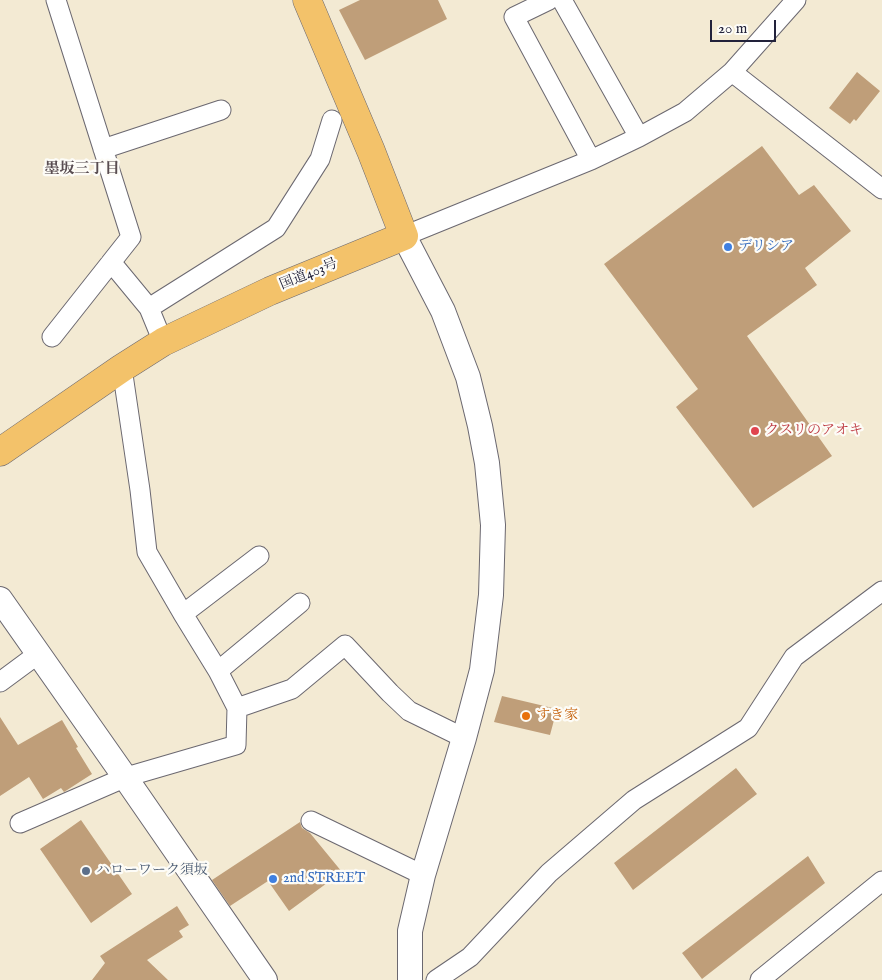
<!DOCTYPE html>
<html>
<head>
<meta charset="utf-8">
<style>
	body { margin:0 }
	#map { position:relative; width:882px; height:980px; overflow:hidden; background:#f3ead3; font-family:"IM FELL English",serif }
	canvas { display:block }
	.scale { position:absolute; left:710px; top:20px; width:66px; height:22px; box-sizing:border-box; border:2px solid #22223b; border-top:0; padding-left:6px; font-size:15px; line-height:18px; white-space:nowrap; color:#22223b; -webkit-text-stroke:4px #fdfcf7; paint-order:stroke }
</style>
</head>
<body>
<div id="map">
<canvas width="882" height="980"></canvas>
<div class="scale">20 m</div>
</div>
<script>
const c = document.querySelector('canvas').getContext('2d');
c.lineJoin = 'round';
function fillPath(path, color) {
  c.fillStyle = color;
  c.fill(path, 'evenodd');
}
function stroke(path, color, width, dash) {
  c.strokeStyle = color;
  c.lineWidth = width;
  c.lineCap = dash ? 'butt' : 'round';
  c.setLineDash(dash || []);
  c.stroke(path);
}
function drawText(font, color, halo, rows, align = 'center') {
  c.font = font + ' "IM FELL English","Noto Serif JP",serif';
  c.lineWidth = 4.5;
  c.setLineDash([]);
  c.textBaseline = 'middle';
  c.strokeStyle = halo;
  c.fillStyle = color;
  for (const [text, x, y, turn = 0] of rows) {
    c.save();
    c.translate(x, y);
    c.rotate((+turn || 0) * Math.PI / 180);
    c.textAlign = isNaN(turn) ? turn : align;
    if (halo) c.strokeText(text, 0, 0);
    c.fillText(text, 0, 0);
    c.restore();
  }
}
fillPath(new Path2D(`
	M 360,0 L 438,0 L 447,19 L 365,60 L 339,10 Z
	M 857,72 L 880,91 L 856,121 L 854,119 L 850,124 L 829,108 Z
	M 762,146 L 799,195 L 814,185 L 851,231 L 805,268 L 817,285 L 747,336 L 832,456 L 753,508 L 676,407 L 698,389 L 604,264 Z
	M 502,696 L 557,709 L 550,735 L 494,722 Z
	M 0,717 L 18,745 L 62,720 L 78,747 L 76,748 L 92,774 L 64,792 L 61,788 L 43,799 L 29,777 L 0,796 Z
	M 736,768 L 757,794 L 633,890 L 614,863 Z
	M 81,820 L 132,894 L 91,923 L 40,849 Z
	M 300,822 L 302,828 L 310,833 L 342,872 L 289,911 L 268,881 L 230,906 L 212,880 Z
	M 808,856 L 825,883 L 702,979 L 682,953 Z
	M 177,906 L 189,925 L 179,931 L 183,937 L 147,960 L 168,980 L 92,980 L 105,963 L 100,956 Z`), '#bf9e79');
const minor = new Path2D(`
	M 549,0 L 514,17 L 591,160
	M 562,0 L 639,137
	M 732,72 L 882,189
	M 103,149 L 221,110
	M 404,236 L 591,160 L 639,137 L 685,112 L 732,72 L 796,0
	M 111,262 L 149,308 L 163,342
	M 149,308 L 276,228 L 320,159 L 332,120
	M 52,337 L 131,237 L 56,0
	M 183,614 L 259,556
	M 218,671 L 300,603
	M 0,682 L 38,654
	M 237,708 L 292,689 L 345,645 L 390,693 L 409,711 L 464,738
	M 311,821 L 423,875
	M 20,823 L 126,777 L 236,745 L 237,708 L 218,671 L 183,614 L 147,552 L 140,490 L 122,368
	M 436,980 L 470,957 L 549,873 L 634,800 L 748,728 L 794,657 L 882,591
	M 760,980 L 882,881`);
const tertiary = new Path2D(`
	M 404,236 L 443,311 L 468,377 L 480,426 L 487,463 L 493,525 L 491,595 L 482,670 L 464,738 L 423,875 L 410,931 L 410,980
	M 0,599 L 120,770 L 265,980`);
const trunk = new Path2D(`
	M 0,452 L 122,368 L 163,342 L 270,291 L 404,236 L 371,151 L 307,0`);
stroke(minor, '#6b6870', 21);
stroke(tertiary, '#6b6870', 26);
stroke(trunk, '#6b6870', 29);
stroke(minor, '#fff', 19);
stroke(tertiary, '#fff', 24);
stroke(trunk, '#f3c26a', 28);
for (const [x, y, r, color] of [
	[728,247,5,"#3f7fe0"],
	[755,431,5,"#e0444e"],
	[526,716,5,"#e8710a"],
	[86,871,5,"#5c6f8a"],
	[273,879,5,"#3f7fe0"]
]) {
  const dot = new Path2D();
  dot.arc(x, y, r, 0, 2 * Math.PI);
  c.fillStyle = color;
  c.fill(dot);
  stroke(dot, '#fdfcf7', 2);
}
drawText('14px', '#366cbe', '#fdfcf7', [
	["デリシア",738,247],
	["2nd STREET",283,879]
], 'left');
drawText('14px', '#22223b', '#fdfcf7', [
	["国道403号",309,275,-22]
]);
drawText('14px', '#be3a42', '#fdfcf7', [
	["クスリのアオキ",765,431]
], 'left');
drawText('14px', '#c56008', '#fdfcf7', [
	["すき家",536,716]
], 'left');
drawText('14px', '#4e5e75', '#fdfcf7', [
	["ハローワーク須坂",96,871]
], 'left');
drawText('bold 15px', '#594d51', '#fdfcf7', [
	["墨坂三丁目",82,170]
]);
</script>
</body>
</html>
